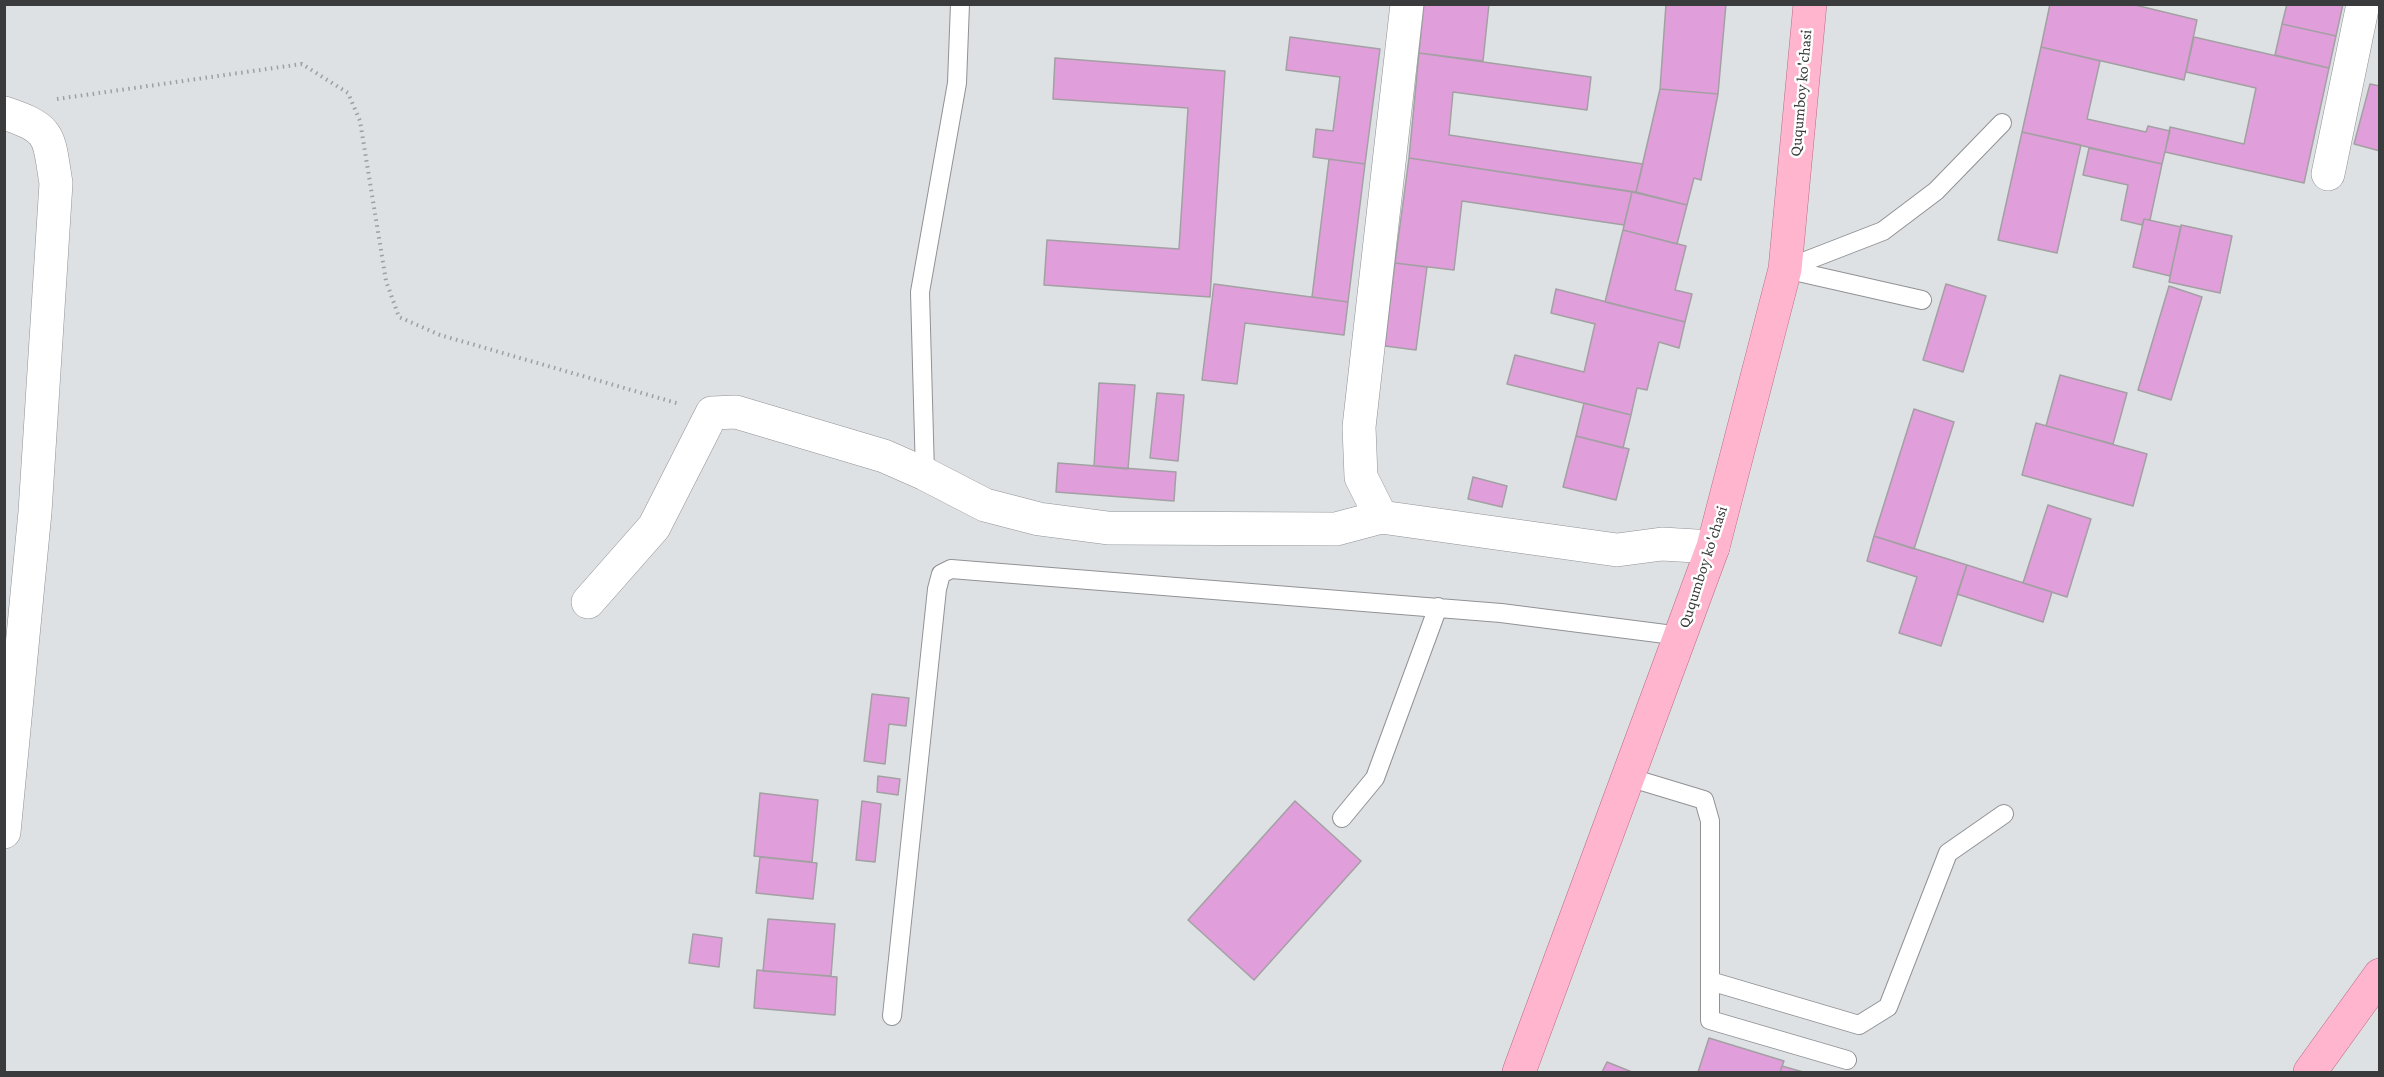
<!DOCTYPE html>
<html>
<head>
<meta charset="utf-8">
<style>
	body { margin:0 }
	#map { position:relative; width:2384px; height:1077px; overflow:hidden; background:#dee1e4; font-family:"Crimson Pro",serif }
	canvas { display:block }
	.frame { position:absolute; inset:0; border:6px solid #3a3b3c; pointer-events:none }
</style>
</head>
<body>
<div id="map">
<canvas width="2384" height="1077"></canvas>
<div class="frame"></div>
</div>
<script>
const c = document.querySelector('canvas').getContext('2d');
c.lineJoin = 'round';
function fillPath(path, color) {
  c.fillStyle = color;
  c.fill(path, 'evenodd');
}
function stroke(path, color, width, dash) {
  c.strokeStyle = color;
  c.lineWidth = width;
  c.lineCap = dash ? 'butt' : 'round';
  c.setLineDash(dash || []);
  c.stroke(path);
}
function drawText(font, color, halo, rows, align = 'center') {
  c.font = font + ' "Crimson Pro",serif';
  c.lineWidth = 5;
  c.setLineDash([]);
  c.textBaseline = 'middle';
  c.strokeStyle = halo;
  c.fillStyle = color;
  for (const [text, x, y, turn = 0] of rows) {
    c.save();
    c.translate(x, y);
    c.rotate((+turn || 0) * Math.PI / 180);
    c.textAlign = isNaN(turn) ? turn : align;
    if (halo) c.strokeText(text, 0, 0);
    c.fillText(text, 0, 0);
    c.restore();
  }
}
const building = new Path2D(`
	M 1424,4 L 1489,4 L 1483,61 L 1419,53 Z
	M 1666,4 L 1726,4 L 1718,94 L 1660,89 Z
	M 2050,4 L 2131,4 L 2197,20 L 2184,80 L 2041,47 Z
	M 2287,4 L 2343,4 L 2336,36 L 2282,24 Z
	M 2282,24 L 2336,36 L 2329,68 L 2275,55 Z
	M 1290,37 L 1380,49 L 1365,164 L 1313,157 L 1316,129 L 1333,131 L 1340,77 L 1286,70 Z
	M 2194,37 L 2329,68 L 2304,183 L 2165,152 L 2170,127 L 2244,144 L 2256,88 L 2186,72 Z
	M 2041,47 L 2100,61 L 2087,119 L 2146,132 L 2148,126 L 2170,131 L 2162,164 L 2022,132 Z
	M 1419,53 L 1591,77 L 1587,110 L 1453,92 L 1449,135 L 1643,164 L 1636,192 L 1409,158 Z
	M 1055,58 L 1225,71 L 1210,297 L 1044,285 L 1047,240 L 1179,249 L 1188,108 L 1053,99 Z
	M 2370,84 L 2380,86 L 2380,151 L 2354,144 Z
	M 1660,89 L 1718,94 L 1701,180 L 1694,178 L 1687,205 L 1636,192 Z
	M 2022,132 L 2081,145 L 2057,253 L 1998,240 Z
	M 2089,148 L 2162,164 L 2150,220 L 2144,219 L 2142,225 L 2121,220 L 2128,185 L 2083,175 Z
	M 1409,158 L 1632,192 L 1624,225 L 1462,201 L 1454,270 L 1395,263 Z
	M 1329,159 L 1365,164 L 1348,302 L 1312,297 Z
	M 1632,192 L 1687,205 L 1677,244 L 1623,230 Z
	M 2144,219 L 2181,227 L 2170,276 L 2133,267 Z
	M 2181,225 L 2232,236 L 2220,293 L 2169,282 Z
	M 1623,230 L 1686,246 L 1675,290 L 1692,294 L 1685,322 L 1605,302 Z
	M 1395,263 L 1427,267 L 1416,350 L 1385,346 Z
	M 1214,284 L 1348,302 L 1344,335 L 1245,323 L 1237,384 L 1202,380 Z
	M 1946,284 L 1986,296 L 1963,372 L 1923,360 Z
	M 2169,286 L 2202,297 L 2171,400 L 2138,390 Z
	M 1556,289 L 1685,322 L 1679,348 L 1659,342 L 1647,390 L 1637,388 L 1631,415 L 1507,384 L 1515,355 L 1584,372 L 1595,324 L 1551,313 Z
	M 2060,375 L 2127,393 L 2113,444 L 2046,426 Z
	M 1099,383 L 1135,385 L 1128,469 L 1094,466 Z
	M 1157,393 L 1184,395 L 1178,461 L 1150,458 Z
	M 1584,403 L 1631,415 L 1623,448 L 1576,436 Z
	M 1914,409 L 1954,422 L 1914,549 L 1874,536 Z
	M 2036,423 L 2147,454 L 2133,506 L 2022,475 Z
	M 1576,436 L 1629,449 L 1616,500 L 1563,487 Z
	M 1058,463 L 1176,472 L 1174,501 L 1056,492 Z
	M 1473,477 L 1507,486 L 1502,507 L 1468,499 Z
	M 2048,505 L 2091,519 L 2067,597 L 2023,583 Z
	M 1874,536 L 1967,565 L 1941,646 L 1899,633 L 1917,577 L 1867,561 Z
	M 1967,565 L 2052,592 L 2043,622 L 1957,594 Z
	M 872,694 L 909,698 L 906,726 L 889,724 L 885,764 L 864,761 Z
	M 878,776 L 900,779 L 898,795 L 877,792 Z
	M 760,793 L 818,800 L 812,862 L 754,856 Z
	M 862,801 L 881,804 L 875,862 L 856,860 Z
	M 1295,801 L 1361,861 L 1254,980 L 1188,920 Z
	M 760,857 L 817,863 L 813,899 L 756,893 Z
	M 768,919 L 835,924 L 831,976 L 763,971 Z
	M 693,934 L 722,938 L 719,967 L 689,963 Z
	M 757,970 L 837,977 L 835,1015 L 754,1008 Z
	M 1709,1038 L 1784,1061 L 1780,1072 L 1698,1072 Z
	M 1607,1062 L 1632,1072 L 1602,1072 Z
	M 1782,1066 L 1803,1072 L 1780,1072 Z`);
fillPath(building, '#e09fda');
stroke(building, '#a3a0a3', 1.5);
const service = new Path2D(`
	M 1785,269 L 1883,231 L 1936,191 L 2002,123
	M 1785,269 L 1922,300
	M 925,474 L 920,292 L 957,83 L 960,4
	M 1628,777 L 1704,800 L 1710,821 L 1710,1020 L 1847,1060
	M 1342,818 L 1375,778 L 1438,607
	M 1710,981 L 1859,1025 L 1888,1007 L 1948,853 L 2004,814
	M 892,1016 L 937,589 L 941,574 L 951,569 L 1501,613 L 1681,636`);
const minor = new Path2D(`
	M 1407,4 L 1359,427 L 1361,477 L 1381,517 L 1617,550 L 1662,544 L 1713,547
	M 4,113 C 53,129 48,136 56,183 L 35,512 L 4,832
	M 2328,174 L 2363,4
	M 588,602 L 654,527 L 712,413 L 736,412 L 884,456 L 925,474 L 985,505 L 1039,519 L 1108,528 L 1336,529 L 1381,517`);
const primary = new Path2D(`
	M 1519,1072 L 1713,547 L 1785,269 L 1810,4
	M 2310,1072 L 2380,975`);
stroke(service, '#909295', 20);
stroke(minor, '#909295', 34);
stroke(primary, '#b96a84', 34);
stroke(new Path2D(`
	M 57,99 L 302,64 L 348,93 L 360,121 L 386,281 L 399,317 L 440,335 L 680,404`), '#9d9fa1', 4, [1.5, 4.5]);
stroke(service, '#fff', 18);
stroke(minor, '#fff', 33);
stroke(primary, '#feb5cd', 33);
drawText('16px', '#3a3b3c', '#fff', [
	["Ququmboy ko'chasi",1801,93,-85],
	["Ququmboy ko'chasi",1703,567,-72]
]);
</script>
</body>
</html>
